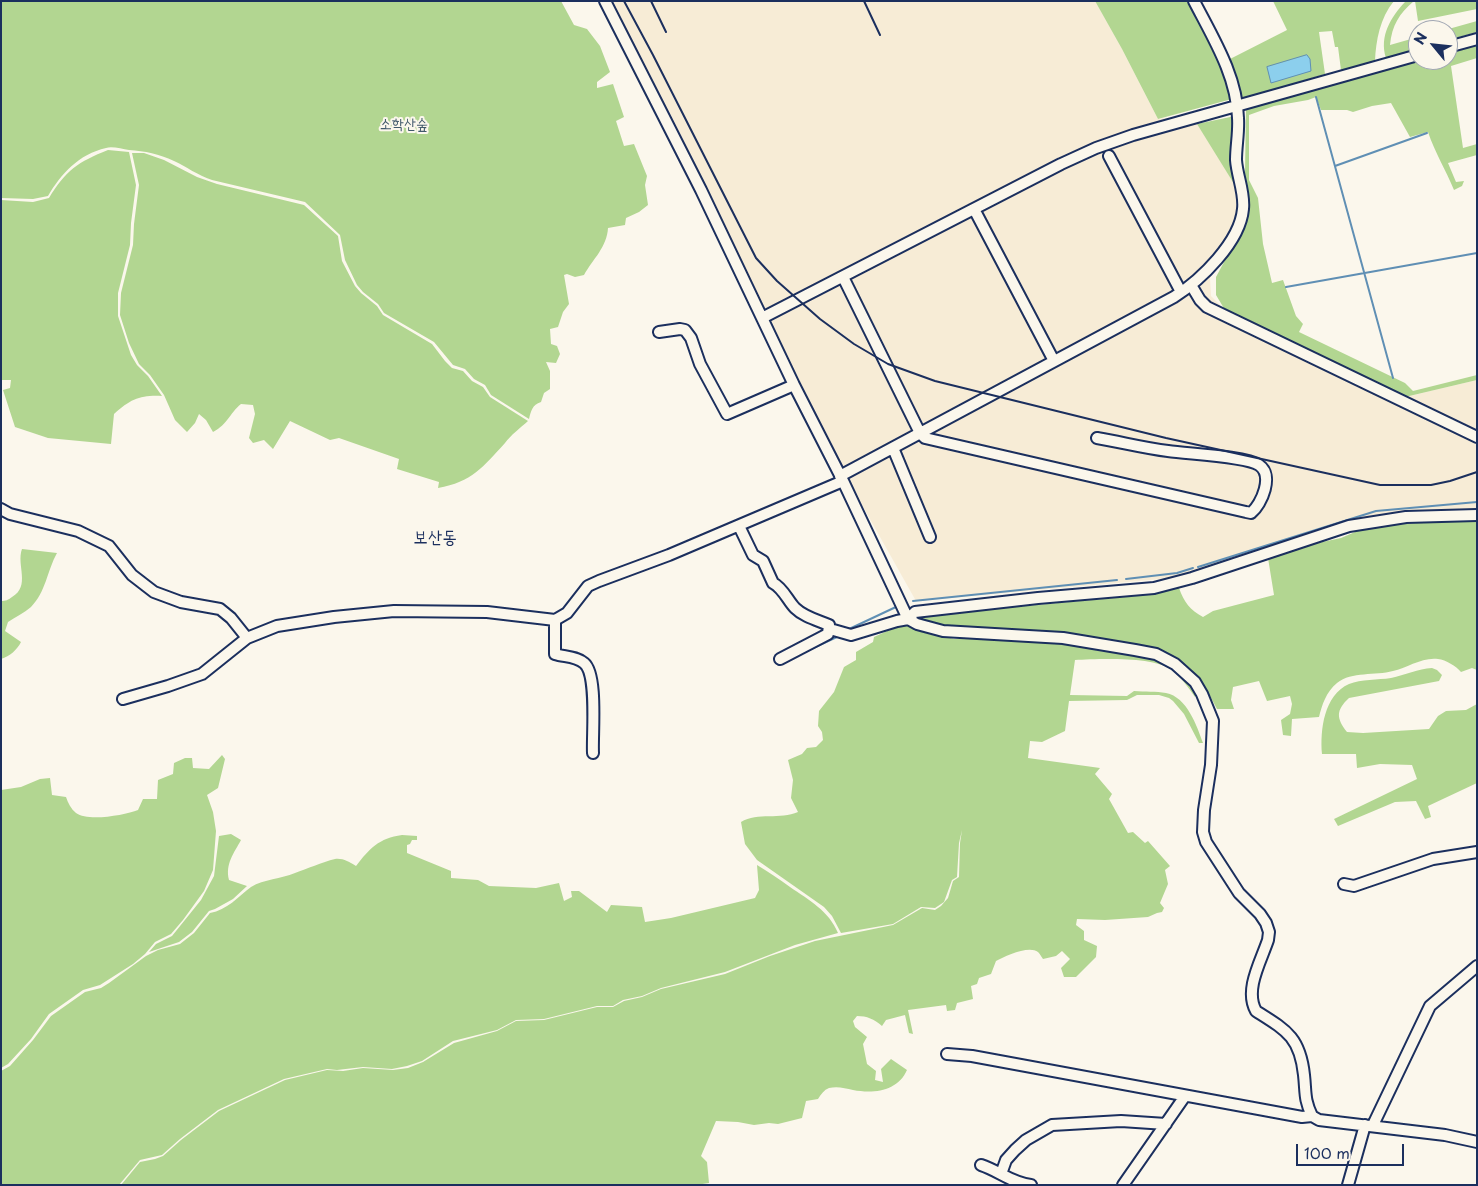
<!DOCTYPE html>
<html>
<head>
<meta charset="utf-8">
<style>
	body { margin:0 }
	#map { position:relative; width:1478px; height:1186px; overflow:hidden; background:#fbf7ec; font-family:"Playpen Sans",sans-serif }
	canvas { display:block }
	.frame { position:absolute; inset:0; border:2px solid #1b2f5e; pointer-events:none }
	.north { position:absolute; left:1408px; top:20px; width:50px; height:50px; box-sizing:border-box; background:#fbf7ec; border:1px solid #a1a7b3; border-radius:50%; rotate:298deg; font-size:14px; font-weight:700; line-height:20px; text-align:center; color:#1b2f5e }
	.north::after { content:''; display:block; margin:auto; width:18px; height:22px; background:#1b2f5e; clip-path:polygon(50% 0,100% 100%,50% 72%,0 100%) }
	.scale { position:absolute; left:1296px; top:1144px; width:108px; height:22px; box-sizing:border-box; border:2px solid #1b2f5e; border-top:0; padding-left:6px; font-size:15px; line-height:18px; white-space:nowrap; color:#1b2f5e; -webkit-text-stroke:4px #fbf7ec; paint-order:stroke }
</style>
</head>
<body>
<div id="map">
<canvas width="1478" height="1186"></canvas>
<div class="frame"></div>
<div class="north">N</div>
<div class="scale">100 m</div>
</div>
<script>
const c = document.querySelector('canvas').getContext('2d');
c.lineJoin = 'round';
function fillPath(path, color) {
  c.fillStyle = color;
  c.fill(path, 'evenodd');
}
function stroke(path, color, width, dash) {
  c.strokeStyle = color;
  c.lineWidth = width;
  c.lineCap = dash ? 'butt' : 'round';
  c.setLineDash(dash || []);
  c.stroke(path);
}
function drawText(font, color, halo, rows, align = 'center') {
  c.font = font + ' "Playpen Sans","Poor Story",sans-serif';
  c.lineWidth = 4;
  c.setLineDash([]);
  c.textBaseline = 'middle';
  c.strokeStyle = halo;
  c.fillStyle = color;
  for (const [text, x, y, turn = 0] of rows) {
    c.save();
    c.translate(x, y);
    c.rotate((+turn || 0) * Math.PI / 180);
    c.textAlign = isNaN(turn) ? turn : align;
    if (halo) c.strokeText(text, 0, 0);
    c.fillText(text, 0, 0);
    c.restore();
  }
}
fillPath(new Path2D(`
	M 612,1 L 1095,1 L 1122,49 L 1158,119 L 1192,115 L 1244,200 L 1242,221 L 1210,278 L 1211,296 L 1225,310 L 1405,397 L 1477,380 L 1477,510 L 1350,519 L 1172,578 L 916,601 L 839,464 Z`), '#f7ecd6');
fillPath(new Path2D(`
	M 1,1 L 561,1 L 574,25 L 587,29 L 600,46 L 610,72 L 597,82 L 597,88 L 613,84 L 624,117 L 616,121 L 624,146 L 634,144 L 647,176 L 645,185 L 648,205 L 639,212 L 626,218 L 625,225 L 608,228 C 607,247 593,259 584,275 L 575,277 L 567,274 L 564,275 L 569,304 L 563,312 L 558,327 L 550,329 L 551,344 L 557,346 L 560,354 L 556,363 L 546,362 L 550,371 L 550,389 L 544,393 L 541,402 C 532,405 531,411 529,419 L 491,395 L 485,385 L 474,379 L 465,369 L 453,365 L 434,342 L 384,313 L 378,304 L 363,292 L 357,285 L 345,260 L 340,235 L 305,202 L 212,180 C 197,175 187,167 174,161 C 159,154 145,151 129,150 C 122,149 112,146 106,148 C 79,154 61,174 48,196 L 33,199 L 1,198 Z
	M 1095,1 L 1192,1 L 1221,60 L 1232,99 L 1158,119 L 1122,49 Z
	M 1273,1 L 1394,1 C 1380,18 1376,40 1375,61 L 1341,70 L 1338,47 L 1335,47 L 1332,31 L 1319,32 L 1325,74 L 1242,99 L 1238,81 L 1230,59 L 1287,30 Z
	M 1414,1 C 1399,14 1392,25 1390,45 L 1418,37 L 1418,49 L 1386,58 C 1379,36 1391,17 1405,2 Z
	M 1415,1 L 1477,1 L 1477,9 L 1418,21 Z
	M 1477,21 L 1477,32 L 1448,40 L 1448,30 L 1445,30 Z
	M 1477,45 L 1477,58 L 1451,66 L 1463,148 L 1477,144 L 1477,155 L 1448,163 L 1456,182 L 1464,181 L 1462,186 L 1454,190 C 1446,170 1435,153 1428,132 L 1410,137 L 1391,103 L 1372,106 L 1353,112 L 1347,110 L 1321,110 L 1316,97 L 1308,100 L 1274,106 L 1249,115 L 1249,180 L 1258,198 L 1263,244 L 1272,283 L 1283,280 L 1296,316 L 1303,324 L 1299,332 L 1405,383 L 1413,391 L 1477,375 L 1477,380 L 1405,397 L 1225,310 L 1216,295 L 1216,277 L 1245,223 L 1249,213 L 1245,173 L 1246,109 L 1422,60 L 1448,60 L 1448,53 Z
	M 1235,116 L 1244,200 L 1197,124 Z
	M 108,150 L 129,152 L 136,185 L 131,223 L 130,245 L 118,293 L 118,316 L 131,355 L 137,365 L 148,376 L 162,396 C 140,395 131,399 114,414 L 111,444 L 48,438 L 15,427 L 3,390 L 10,388 L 11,380 L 1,380 L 1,200 L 33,202 L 49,198 C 66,170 78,162 108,150 Z
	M 132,153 L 144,153 L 164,160 L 197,177 L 217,184 L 304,205 L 338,236 L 342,261 L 355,286 L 361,293 L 377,306 L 383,315 L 432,344 L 445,361 L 452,368 L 463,371 L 472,381 L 483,387 L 490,397 L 528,421 C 520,428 511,435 505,443 C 483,467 472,482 438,488 L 439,482 L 397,469 L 399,459 L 339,438 L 330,440 L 290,421 L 273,449 L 264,440 L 253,443 L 249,438 L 255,414 L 253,405 L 241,404 C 229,414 228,424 213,432 L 206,420 L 199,414 L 195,423 L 187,432 L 175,420 L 164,395 L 150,375 L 139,364 L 129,343 L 120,315 L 121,293 L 133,245 L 134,224 L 139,185 Z
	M 1430,522 L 1477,522 L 1477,670 L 1472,668 L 1461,672 C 1456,666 1446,660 1438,659 C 1422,657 1407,668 1393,671 C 1375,676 1352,671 1337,683 C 1326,692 1322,705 1319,717 L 1292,719 L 1291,736 L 1283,735 L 1281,720 L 1290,714 L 1292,704 L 1290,696 L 1267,701 L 1259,681 L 1233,687 L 1231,700 L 1234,709 L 1217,709 C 1202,679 1186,661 1154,649 L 1060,633 L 938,625 L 917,619 L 917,617 L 925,615 L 1147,595 L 1179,588 C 1184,602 1190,610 1203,617 L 1213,611 L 1274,595 L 1268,558 L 1313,544 L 1341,538 L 1362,529 L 1390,525 Z
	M 22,549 L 57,553 C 47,571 46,592 31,607 C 24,613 15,617 8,622 L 5,631 L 21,642 C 17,650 10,656 1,659 L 1,601 C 6,601 8,600 12,597 C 31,586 16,565 22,549 Z
	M 905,625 L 954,639 L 985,639 L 1053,641 L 1085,647 L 1099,651 L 1121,653 L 1159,659 L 1169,663 L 1187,679 L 1196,693 L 1195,697 C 1188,687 1181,677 1172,670 C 1153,656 1098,659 1075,660 L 1070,695 L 1127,696 L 1134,691 C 1145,692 1156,691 1166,693 C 1187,697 1197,726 1203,743 L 1199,743 L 1184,714 L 1173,701 L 1169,698 L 1159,695 L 1137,695 L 1127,700 L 1069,701 L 1065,731 L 1042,742 L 1030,741 L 1028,758 L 1100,768 L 1095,774 L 1112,794 L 1109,799 L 1128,833 L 1133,832 L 1145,843 L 1148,841 L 1170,866 L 1165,870 L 1168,884 L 1160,903 L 1164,908 L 1162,912 L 1157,913 L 1148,917 L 1105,920 L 1077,919 L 1076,925 L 1084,931 L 1084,940 L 1097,946 L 1096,957 L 1076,977 L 1064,977 L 1061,968 L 1070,959 L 1062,951 L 1056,956 L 1043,959 C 1041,956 1040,954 1038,952 C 1029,945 1005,956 996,961 L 991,974 L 979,978 L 977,984 L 971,986 L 973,999 L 957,1003 L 955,1010 L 947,1011 L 946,1005 L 908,1010 L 913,1034 L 909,1033 L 905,1015 L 886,1020 L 882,1026 C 874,1019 867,1016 857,1016 L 853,1021 L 855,1027 L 867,1037 L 863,1044 L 867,1064 L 876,1071 L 875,1080 L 883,1082 L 881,1069 L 891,1059 L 907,1070 C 898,1091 874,1094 853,1090 C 845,1088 837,1086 829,1088 C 824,1090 821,1094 818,1099 L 806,1101 L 802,1118 L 778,1124 L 769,1123 L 754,1125 L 738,1122 L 716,1121 L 701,1156 L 707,1162 L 709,1183 L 696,1185 L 121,1185 L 140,1162 L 155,1159 L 163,1156 L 181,1140 L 219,1111 L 285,1080 L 327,1070 L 343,1071 L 363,1068 L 393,1070 L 408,1068 L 423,1062 L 454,1043 L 497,1031 L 516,1021 L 544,1020 L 597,1007 L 613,1007 L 624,1001 L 642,997 L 661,989 L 725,974 L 770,956 L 815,941 L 893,925 L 922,908 L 935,910 L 941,906 L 948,898 L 953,881 L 959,877 L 960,843 L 962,830 L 959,843 L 957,877 L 952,880 L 944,902 L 935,908 L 921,907 L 893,924 L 841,933 L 832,916 L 824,907 L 757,860 L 745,844 L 741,822 C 758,812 780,820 798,812 L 791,798 L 793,780 L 788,760 L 802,754 L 807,748 L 816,747 L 823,740 L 822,732 L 818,726 L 819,711 L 834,692 L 844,667 L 856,660 L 856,652 L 873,642 L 874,637 L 896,627 Z
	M 1432,668 L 1437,670 L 1442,675 L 1439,681 L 1349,698 C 1336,710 1336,718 1347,732 L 1363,733 L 1429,729 L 1438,716 L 1446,711 L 1466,710 L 1477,704 L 1477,783 L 1428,806 L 1431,817 L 1425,819 L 1416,801 L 1395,802 L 1338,826 L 1334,819 L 1417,779 L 1412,765 L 1380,764 L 1357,768 L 1356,754 L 1322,754 C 1320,730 1324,695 1349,684 C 1361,679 1378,680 1391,678 C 1405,675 1418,669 1432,668 Z
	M 222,755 L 225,759 L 218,788 L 207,795 L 213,812 L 216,831 L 213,870 L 204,891 L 183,920 L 171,934 L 155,942 L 145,954 L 133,964 L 100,985 L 83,990 L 49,1014 L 31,1039 L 8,1064 L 1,1068 L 1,790 L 21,787 L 40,779 L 50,778 L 52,795 L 66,797 C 68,803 71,809 76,813 C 88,822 125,815 138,810 L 143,799 L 157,799 L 158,780 L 173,774 L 174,763 L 185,758 L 192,758 L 193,768 L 209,769 Z
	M 231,834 L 241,840 C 234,853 225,864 229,880 L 247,886 L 233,899 L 215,909 L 209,911 L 192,932 L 179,942 L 149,952 L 156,944 L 172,936 L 201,900 L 214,876 L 219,836 Z
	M 402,835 L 417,836 L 417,840 L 412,840 L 410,844 L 407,845 L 407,853 L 451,871 L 451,878 L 478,880 L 489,886 L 536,888 L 559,883 L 564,901 L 572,897 L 571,891 L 579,891 L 607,912 L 611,905 L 642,907 L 645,922 L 671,918 L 755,898 L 759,890 L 757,865 C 769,872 780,880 790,887 C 809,900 829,911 838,933 L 795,945 L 725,972 L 661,988 L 642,996 L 623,1000 L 613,1006 L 597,1006 L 544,1019 L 516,1020 L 497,1030 L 453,1041 L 422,1061 L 407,1066 L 392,1069 L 363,1067 L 337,1070 L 327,1069 L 284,1079 L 218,1110 L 180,1139 L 162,1155 L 140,1160 L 119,1185 L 1,1185 L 1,1071 L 10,1066 L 33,1040 L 51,1016 L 85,992 L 101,988 L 109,983 L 146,956 L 158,950 L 180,944 L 194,933 L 210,913 C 227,910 238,897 251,887 C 264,879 281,879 295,873 C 307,869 322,862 335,859 C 343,858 349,862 356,866 C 369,849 379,838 402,835 Z`), '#b2d691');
const water = new Path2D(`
	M 1307,55 L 1310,59 L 1311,71 L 1271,83 L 1267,67 Z`);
fillPath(water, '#8ccfed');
stroke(water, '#5f8fb4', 1);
stroke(new Path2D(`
	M 1316,97 L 1393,378
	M 1335,166 L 1427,133
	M 1286,287 L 1477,253
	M 1198,567 L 1376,511 L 1477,502
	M 1126,579 L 1177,573 L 1193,568
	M 913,601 L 1117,580
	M 847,630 L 898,606
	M 796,656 L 839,636`), '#5f8fb4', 2);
const minor = new Path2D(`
	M 605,1 L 701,190 L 794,385 L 843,481 L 908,619
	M 1448,47 L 1477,39
	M 1109,156 L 1181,292
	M 974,209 L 1054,361
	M 843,277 L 920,433 L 925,438 L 1246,512 L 1251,513 C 1262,504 1274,475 1259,465 C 1245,456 1188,454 1168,451 C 1144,448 1121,442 1097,438
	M 1191,285 L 1200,300 L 1207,307 L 1477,437
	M 762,318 L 1061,164 L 1096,148 L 1133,135 L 1418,55
	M 659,332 L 680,329 L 685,330 L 691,338 L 700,364 L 727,414 L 794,385
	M 893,448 L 930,537
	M 840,476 L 1174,297 C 1201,280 1240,242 1243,209 C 1245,193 1237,176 1236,160 C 1236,146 1239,132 1238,118 C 1237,76 1213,38 1194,1
	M 1,509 L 10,514 L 78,531 L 109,546 L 132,575 L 154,592 L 181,602 L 220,609 L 231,618 L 247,638
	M 739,526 L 753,555 L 763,561 L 773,583 C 783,588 788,601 795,608 C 804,617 817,620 829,625 L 828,634 L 780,659
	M 908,619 L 915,612 L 1038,598 L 1154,588 L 1192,578 L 1349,526 L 1406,517 L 1477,515
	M 555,620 L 555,654 C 564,657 576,656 584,663 C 598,674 592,735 593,753
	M 830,629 L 851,635 L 897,621 L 908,619 L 917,624 L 943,631 L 1063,638 L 1135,650 L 1156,654 L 1175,664 L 1195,682 L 1202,694 L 1213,721 L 1211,765 L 1204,810 L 1203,832 L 1206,842 L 1239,893 L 1260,914 L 1266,923 L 1269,932 L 1268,940 C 1261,961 1244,990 1256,1011 C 1286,1030 1300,1037 1304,1075 C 1306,1093 1304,1099 1312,1116 L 1319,1120 L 1445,1135 L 1477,1142
	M 123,699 L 168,686 L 202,674 L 247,638 L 277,626 L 334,617 L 394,611 L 487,612 L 555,620 L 567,613 L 588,586 L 599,581 L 669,555 L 843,481
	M 1344,884 L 1354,886 L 1433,859 L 1477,852
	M 947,1054 L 972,1056 L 1037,1068 L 1302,1117 L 1312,1116
	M 1373,1125 L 1430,1006 L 1477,966
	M 981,1165 C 999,1171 1012,1183 1031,1185
	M 1001,1174 L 1006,1160 L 1015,1150 L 1026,1140 L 1052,1125 L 1121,1121 L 1166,1124
	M 1123,1185 L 1185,1096
	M 1348,1185 L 1365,1125`);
stroke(minor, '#1b2f5e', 14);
stroke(minor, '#fbf7ec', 10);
stroke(new Path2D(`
	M 624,1 L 653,55 L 756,258 L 777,281 L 820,319 L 854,344 L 888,364 L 935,381 L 1166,438 L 1380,485 L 1431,485 L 1450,481 L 1477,472
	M 651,1 L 666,32
	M 864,1 L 880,35`), '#1b2f5e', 2);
drawText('15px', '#41596b', '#fbf7ec', [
	["소학산숲",404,125]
]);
drawText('18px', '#1b2f5e', '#fbf7ec', [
	["보산동",435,538]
]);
</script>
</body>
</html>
